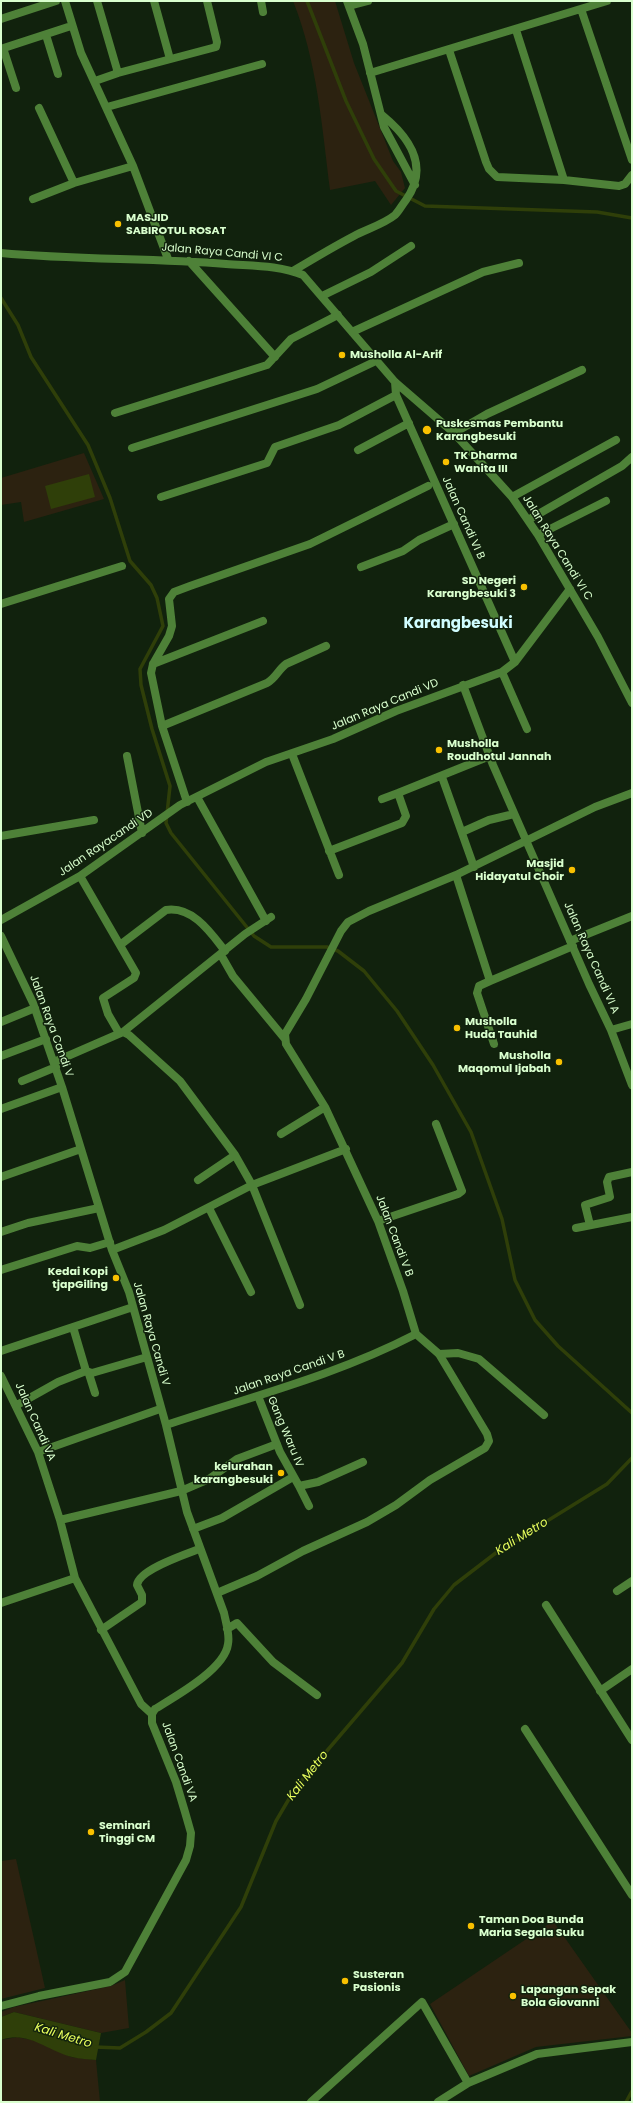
<!DOCTYPE html>
<html>
<head>
<meta charset="utf-8">
<style>
	body { margin:0 }
	#map { position:relative; width:633px; height:2103px; overflow:hidden; background:#11220d; font-family:Poppins,sans-serif }
	canvas { display:block }
	.frame { position:absolute; inset:0; border:2px solid #d9ffce; pointer-events:none }
</style>
</head>
<body>
<div id="map">
<canvas width="633" height="2103"></canvas>
<div class="frame"></div>
</div>
<script>
const c = document.querySelector('canvas').getContext('2d');
c.lineJoin = 'round';
function fillPath(path, color) {
  c.fillStyle = color;
  c.fill(path, 'evenodd');
}
function stroke(path, color, width, dash) {
  c.strokeStyle = color;
  c.lineWidth = width;
  c.lineCap = dash ? 'butt' : 'round';
  c.setLineDash(dash || []);
  c.stroke(path);
}
function drawText(font, color, halo, rows, align = 'center') {
  c.font = font + ' Poppins,sans-serif';
  c.lineWidth = 3;
  c.setLineDash([]);
  c.textBaseline = 'middle';
  c.strokeStyle = halo;
  c.fillStyle = color;
  for (const [text, x, y, turn = 0] of rows) {
    c.save();
    c.translate(x, y);
    c.rotate((+turn || 0) * Math.PI / 180);
    c.textAlign = isNaN(turn) ? turn : align;
    if (halo) c.strokeText(text, 0, 0);
    c.fillText(text, 0, 0);
    c.restore();
  }
}
fillPath(new Path2D(`
	M 293,1 L 335,1 L 354,63 L 393,161 L 401,172 L 405,188 L 391,205 L 375,181 L 330,190 C 322,126 317,61 293,1 Z
	M 84,453 L 104,499 L 24,522 L 21,502 L 1,505 L 1,478 Z
	M 16,1859 L 45,1988 L 1,1999 L 1,1861 Z
	M 553,1921 L 632,2033 L 632,2036 L 536,2047 L 469,2076 L 430,2004 Z
	M 125,1980 L 129,2028 L 101,2033 L 14,2012 L 1,2017 L 1,2012 L 14,2007 L 111,1986 Z
	M 17,2037 L 37,2041 L 71,2057 L 96,2060 L 100,2102 L 1,2102 L 1,2040 Z`), '#2c2210');
fillPath(new Path2D(`
	M 89,474 L 95,497 L 51,509 L 45,486 Z
	M 14,2012 L 101,2033 L 96,2060 C 88,2059 80,2059 72,2057 C 47,2051 28,2030 1,2040 L 1,2017 Z`), '#2f3f09');
stroke(new Path2D(`
	M 307,1 L 346,101 L 374,159 L 396,191 L 425,206 L 597,212 L 632,218
	M 1,298 L 18,325 L 31,357 L 88,445 L 110,498 L 130,561 L 151,585 L 157,598 L 163,626 L 140,669 L 141,685 L 152,729 L 170,786 L 166,823 L 171,833 L 254,936 L 271,947 L 327,947 L 338,951 L 364,971 L 397,1011 L 433,1065 L 471,1132 L 502,1219 L 515,1280 L 535,1320 L 558,1346 L 632,1413
	M 95,2047 L 120,2048 L 146,2032 L 171,2013 L 241,1907 L 276,1821 L 296,1787 L 402,1663 L 434,1609 L 454,1585 L 497,1552 L 607,1484 L 632,1458
	M 626,2102 L 632,2091`), '#2f3f09', 3.5);
stroke(new Path2D(`
	M 97,1 L 118,73
	M 154,1 L 170,59
	M 261,1 L 263,12
	M 347,1 L 363,44 L 384,127 L 415,185
	M 349,6 L 368,1
	M 581,9 L 632,160
	M 1,19 L 56,1
	M 516,30 L 564,180
	M 46,35 L 58,74
	M 3,48 L 16,88
	M 1,49 L 68,27
	M 449,50 L 486,162 L 489,169 L 497,177 L 564,180 L 619,186 L 625,184 L 632,175
	M 370,73 L 607,1
	M 95,81 L 118,73 L 216,47 L 217,42 L 207,1
	M 107,107 L 262,64
	M 39,108 L 74,183
	M 133,166 L 168,259
	M 33,199 L 74,183 L 133,166 L 81,53 L 65,1
	M 1,253 C 76,260 151,258 226,264 C 251,266 279,265 303,275 L 395,382 L 454,433 L 512,497 L 538,535 L 598,637 L 632,703
	M 189,261 L 275,357
	M 293,271 C 313,259 333,247 354,236 C 367,229 384,224 395,215 C 399,211 402,205 406,200 C 430,166 409,137 382,115
	M 322,296 L 371,272 L 411,246
	M 352,332 L 483,272 L 519,263
	M 395,382 L 396,395 L 515,662
	M 115,413 L 267,365 L 291,339 L 338,315
	M 454,433 L 487,414 L 582,370
	M 132,448 L 317,389 L 376,361
	M 358,450 L 409,423
	M 161,497 L 267,463 L 275,447 L 339,425 L 396,395
	M 512,497 L 616,440
	M 528,520 L 622,466 L 632,457
	M 538,535 L 606,501
	M 361,567 L 403,551 L 419,540 L 454,524
	M 1,604 L 122,566
	M 153,664 L 263,621
	M 502,672 L 527,729
	M 463,685 L 493,765 L 589,984 L 611,1030 L 632,1085
	M 162,726 L 267,683 C 276,678 278,670 286,664 L 326,646
	M 292,754 L 339,875
	M 127,756 L 142,833
	M 442,777 L 474,867
	M 197,797 L 266,921
	M 382,799 L 398,793
	M 187,802 L 162,726 L 151,673 L 153,664 L 169,636 L 172,626 L 169,599 L 174,592 L 190,586 L 310,544 L 428,486
	M 462,832 L 489,820 L 514,814
	M 1,836 L 94,820
	M 329,851 L 402,823 L 406,816 L 398,793 L 490,756
	M 456,875 L 490,981 L 479,986 L 477,993 L 494,1044
	M 80,876 L 136,973 L 134,978 L 103,998 L 108,1014 L 119,1033
	M 1,920 L 80,876 L 180,805 L 266,762 L 333,739 L 396,711 L 502,672 L 515,662 L 570,589
	M 1,936 L 33,1003 L 62,1087 L 112,1250 L 129,1292 L 166,1425 L 187,1512 L 224,1613 C 226,1623 230,1635 228,1644 C 225,1669 176,1696 155,1709 L 152,1714
	M 570,941 L 632,916
	M 120,945 L 166,910 C 193,906 211,933 225,951
	M 221,955 L 233,976 L 285,1039
	M 490,981 L 573,946
	M 1,1022 L 35,1008
	M 611,1030 L 632,1024
	M 123,1032 L 245,934 L 271,917
	M 1,1056 L 46,1039
	M 54,1062 L 123,1032 L 129,1035 L 180,1081 L 235,1155 L 252,1185 L 300,1305
	M 22,1081 L 56,1067
	M 1,1109 L 62,1087
	M 281,1134 L 325,1107
	M 1,1177 L 81,1149
	M 198,1180 L 235,1155
	M 209,1208 L 251,1292
	M 378,1221 L 458,1194 L 462,1191 L 436,1124
	M 590,1225 L 585,1205 L 610,1197 L 607,1182 L 609,1177 L 632,1172
	M 576,1228 L 632,1217
	M 1,1232 L 28,1223 L 99,1208
	M 112,1250 L 164,1230 L 252,1185 L 346,1149
	M 1,1270 L 77,1246 L 90,1248 L 110,1242
	M 416,1334 L 403,1291 L 378,1221 L 325,1107 L 286,1044 L 285,1034 L 306,999 L 341,931 L 348,922 L 369,911 L 456,875 L 595,807 L 632,793
	M 1,1351 L 133,1307
	M 439,1354 L 458,1353 L 479,1359 L 544,1415
	M 86,1371 L 92,1373 L 147,1357
	M 89,1374 L 95,1393
	M 1,1376 L 38,1452 L 60,1520 L 75,1578 L 141,1704 L 152,1714 L 152,1723 L 176,1782 L 185,1812 L 191,1833 L 190,1846 L 186,1860 L 125,1972 L 110,1982 L 39,1996 L 1,2006
	M 258,1396 L 280,1452 L 299,1486 L 318,1482 L 363,1462
	M 17,1405 L 58,1382 L 86,1371 L 73,1327
	M 166,1425 C 250,1397 337,1375 416,1334
	M 38,1452 L 160,1409
	M 299,1486 L 309,1506
	M 60,1520 L 181,1491 L 209,1479 L 237,1459 L 277,1444
	M 193,1529 L 222,1518 L 293,1477
	M 617,1591 L 632,1581
	M 217,1593 L 257,1576 L 303,1551 L 367,1522 L 396,1505 L 430,1480 L 485,1448 L 489,1441 L 487,1434 L 439,1354 L 416,1334
	M 1,1603 L 75,1578
	M 546,1605 L 632,1740
	M 227,1629 L 237,1623 L 273,1662 L 317,1695
	M 101,1630 L 142,1602 L 142,1595 L 137,1585 C 138,1570 186,1554 199,1549
	M 600,1691 L 632,1669
	M 525,1729 L 632,1895
	M 311,2102 L 422,2002 L 468,2083
	M 438,2102 L 468,2083 L 537,2054 L 632,2042`), '#4e8138', 8);
for (const [x, y, r, color] of [
	[118,224,4,"#f9c000"],
	[342,355,4,"#f9c000"],
	[427,430,5,"#f9c000"],
	[446,462,4,"#f9c000"],
	[524,587,4,"#f9c000"],
	[439,750,4,"#f9c000"],
	[572,870,4,"#f9c000"],
	[457,1028,4,"#f9c000"],
	[559,1062,4,"#f9c000"],
	[116,1278,4,"#f9c000"],
	[281,1473,4,"#f9c000"],
	[91,1832,4,"#f9c000"],
	[471,1926,4,"#f9c000"],
	[345,1981,4,"#f9c000"],
	[513,1996,4,"#f9c000"]
]) {
  const dot = new Path2D();
  dot.arc(x, y, r, 0, 2 * Math.PI);
  c.fillStyle = color;
  c.fill(dot);
  stroke(dot, '#11220d', 1.5);
}
drawText('bold 11px', '#d9ffce', '#11220d', [
	["MASJID",126,218],
	["SABIROTUL ROSAT",126,231],
	["Musholla Al-Arif",350,355],
	["Puskesmas Pembantu",436,424],
	["Karangbesuki",436,437],
	["TK Dharma",454,456],
	["Wanita III",454,469],
	["SD Negeri",516,581,"right"],
	["Karangbesuki 3",516,594,"right"],
	["Musholla",447,744],
	["Roudhotul Jannah",447,757],
	["Masjid",564,864,"right"],
	["Hidayatul Choir",564,877,"right"],
	["Musholla",465,1022],
	["Huda Tauhid",465,1035],
	["Musholla",551,1056,"right"],
	["Maqomul Ijabah",551,1069,"right"],
	["Kedai Kopi",108,1272,"right"],
	["tjapGiling",108,1285,"right"],
	["kelurahan",273,1467,"right"],
	["karangbesuki",273,1480,"right"],
	["Seminari",99,1826],
	["Tinggi CM",99,1839],
	["Taman Doa Bunda",479,1920],
	["Maria Segala Suku",479,1933],
	["Susteran",353,1975],
	["Pasionis",353,1988],
	["Lapangan Sepak",521,1990],
	["Bola Giovanni",521,2003]
], 'left');
drawText('11px', '#d9ffce', '#11220d', [
	["Jalan Raya Candi VI C",222,253,5],
	["Jalan Candi VI B",463,518,66],
	["Jalan Raya Candi VI C",557,548,58],
	["Jalan Raya Candi VD",385,705,-23],
	["Jalan Rayacandi VD",106,843,-34],
	["Jalan Raya Candi VI A",591,958,66],
	["Jalan Raya Candi V",51,1026,70],
	["Jalan Candi V B",394,1236,69],
	["Jalan Raya Candi V",151,1334,74],
	["Jalan Raya Candi V B",289,1373,-19],
	["Jalan Candi VA",35,1422,66],
	["Gang Waru IV",285,1432,67],
	["Jalan Candi VA",179,1762,70]
]);
drawText('italic 12px', '#e9ff5c', '#11220d', [
	["Kali Metro",522,1537,-32],
	["Kali Metro",308,1776,-52],
	["Kali Metro",63,2036,17]
]);
drawText('bold 15px', '#d0fdff', '#11220d', [
	["Karangbesuki",458,624]
]);
</script>
</body>
</html>
